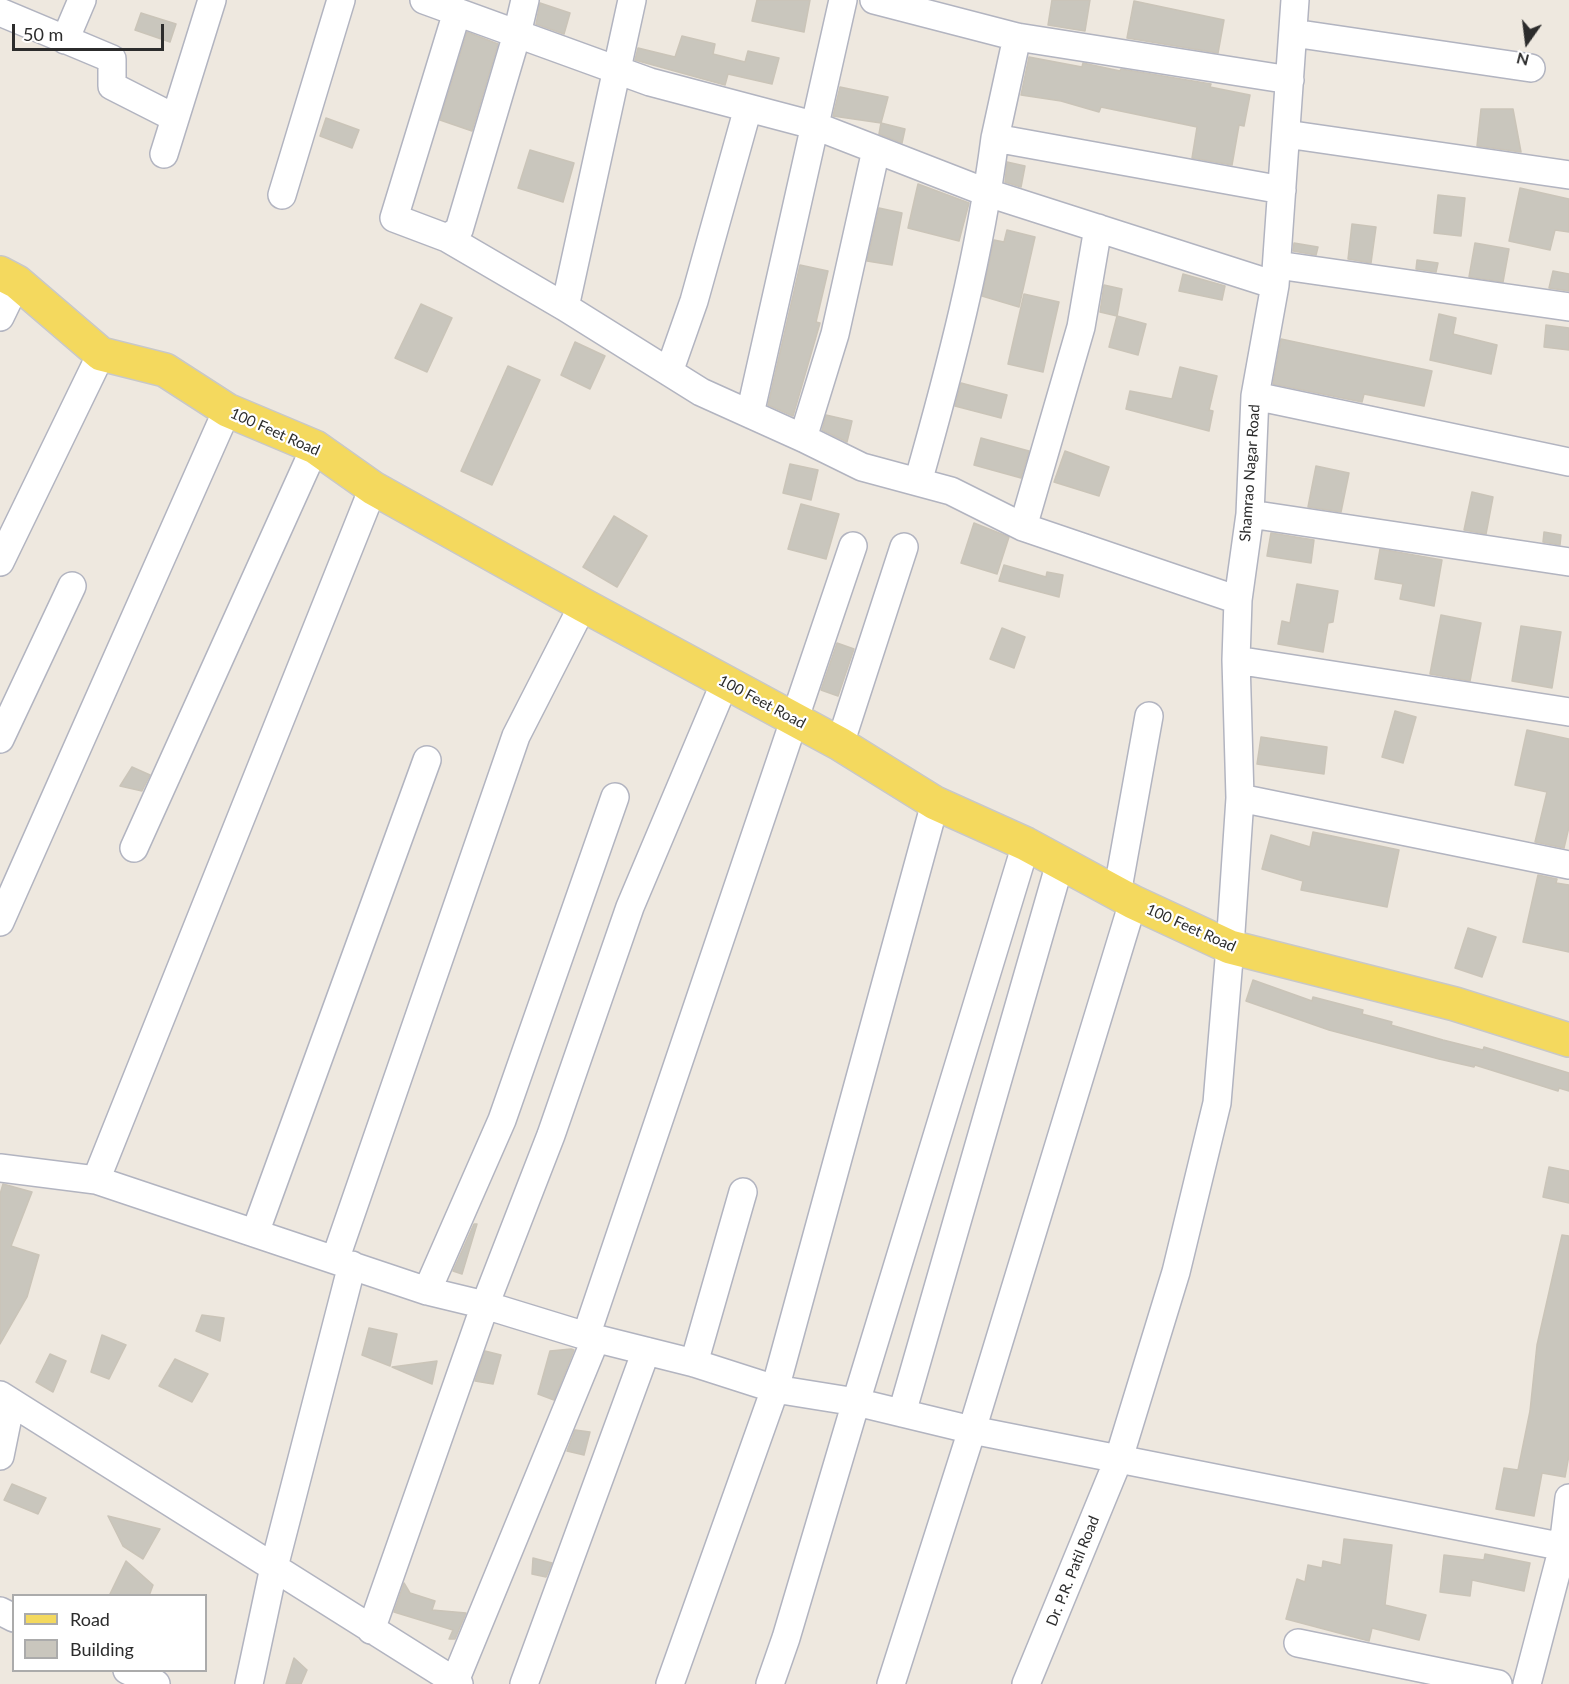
<!DOCTYPE html>
<html>
<head>
<meta charset="utf-8">
<style>
	body { margin:0 }
	#map { position:relative; width:1569px; height:1684px; overflow:hidden; background:#eee8df; font-family:Lato,sans-serif }
	canvas { display:block }
	.legend { position:absolute; left:12px; top:1594px; width:195px; height:78px; box-sizing:border-box; background:#fff; border:2px solid #ababab; margin:0; padding:8px 10px; list-style:none; font-size:18px; color:#2c2c2c }
	.legend li { display:flex; align-items:center; gap:12px; height:30px }
	.legend b { width:30px; border:2px solid #ababab }
	.north { position:absolute; left:1497px; top:12px; width:60px; height:60px; -webkit-text-stroke:4px #fff; paint-order:stroke; rotate:194deg; font-size:16px; font-weight:700; line-height:24px; text-align:center; color:#2c2c2c }
	.north::after { content:''; display:block; margin:auto; width:21px; height:27px; background:#2c2c2c; clip-path:polygon(50% 0,100% 100%,50% 72%,0 100%) }
	.scale { position:absolute; left:12px; top:24px; width:152px; height:27px; box-sizing:border-box; border:3px solid #2c2c2c; border-top:0; padding-left:8px; font-size:18px; line-height:21px; white-space:nowrap; color:#2c2c2c; -webkit-text-stroke:4px #fff; paint-order:stroke }
</style>
</head>
<body>
<div id="map">
<canvas width="1569" height="1684"></canvas>
<ul class="legend">
<li><b style="height:8px;background:#f4d95e"></b>Road</li>
<li><b style="height:16px;background:#c9c6bd"></b>Building</li>
</ul>
<div class="north">N</div>
<div class="scale">50 m</div>
</div>
<script>
const c = document.querySelector('canvas').getContext('2d');
c.lineJoin = 'round';
function fillPath(path, color) {
  c.fillStyle = color;
  c.fill(path, 'evenodd');
}
function stroke(path, color, width, dash) {
  c.strokeStyle = color;
  c.lineWidth = width;
  c.lineCap = dash ? 'butt' : 'round';
  c.setLineDash(dash || []);
  c.stroke(path);
}
function drawText(font, color, halo, rows, align = 'center') {
  c.font = font + ' Lato,sans-serif';
  c.lineWidth = 4.5;
  c.setLineDash([]);
  c.textBaseline = 'middle';
  c.strokeStyle = halo;
  c.fillStyle = color;
  for (const [text, x, y, turn = 0] of rows) {
    c.save();
    c.translate(x, y);
    c.rotate((+turn || 0) * Math.PI / 180);
    c.textAlign = isNaN(turn) ? turn : align;
    if (halo) c.strokeText(text, 0, 0);
    c.fillText(text, 0, 0);
    c.restore();
  }
}
const building = new Path2D(`
	M 757,0 L 810,0 L 804,32 L 752,21 Z
	M 1052,0 L 1090,0 L 1085,31 L 1048,25 Z
	M 1134,1 L 1224,20 L 1218,53 L 1127,38 Z
	M 540,3 L 570,13 L 564,34 L 536,24 Z
	M 141,13 L 176,24 L 170,42 L 135,30 Z
	M 467,32 L 498,44 L 472,131 L 440,120 Z
	M 682,36 L 715,44 L 713,54 L 745,62 L 748,51 L 779,58 L 772,84 L 728,74 L 725,85 L 635,60 L 638,48 L 675,57 Z
	M 1029,57 L 1082,67 L 1083,63 L 1120,71 L 1121,69 L 1211,84 L 1210,87 L 1250,95 L 1244,126 L 1239,125 L 1232,165 L 1192,158 L 1197,127 L 1101,107 L 1099,112 L 1061,101 L 1021,95 Z
	M 840,87 L 888,97 L 881,123 L 833,116 Z
	M 1481,109 L 1513,109 L 1521,152 L 1477,146 Z
	M 326,118 L 359,130 L 352,148 L 320,136 Z
	M 881,123 L 905,129 L 902,143 L 879,134 Z
	M 530,150 L 574,163 L 563,202 L 518,188 Z
	M 1007,162 L 1025,166 L 1021,187 L 1005,182 Z
	M 918,184 L 969,203 L 959,241 L 908,228 Z
	M 1520,188 L 1569,199 L 1569,232 L 1555,230 L 1550,250 L 1509,241 Z
	M 1438,195 L 1465,198 L 1461,236 L 1434,233 Z
	M 879,208 L 902,213 L 892,265 L 867,261 Z
	M 1352,224 L 1376,227 L 1371,263 L 1348,259 Z
	M 1007,230 L 1035,237 L 1019,307 L 982,296 L 994,240 L 1004,242 Z
	M 1294,243 L 1318,247 L 1316,255 L 1293,251 Z
	M 1475,243 L 1509,249 L 1503,282 L 1469,277 Z
	M 1417,260 L 1438,263 L 1436,272 L 1416,269 Z
	M 800,265 L 828,271 L 816,322 L 820,323 L 793,416 L 768,405 Z
	M 1553,271 L 1569,274 L 1569,291 L 1549,288 Z
	M 1183,274 L 1225,286 L 1222,300 L 1179,291 Z
	M 1104,285 L 1122,289 L 1117,316 L 1100,312 Z
	M 1024,294 L 1059,302 L 1043,372 L 1008,364 Z
	M 421,304 L 452,318 L 427,372 L 395,358 Z
	M 1439,314 L 1456,318 L 1453,334 L 1497,345 L 1491,374 L 1430,360 Z
	M 1117,316 L 1146,324 L 1138,355 L 1109,347 Z
	M 1546,325 L 1569,328 L 1569,350 L 1544,347 Z
	M 1281,339 L 1432,371 L 1424,406 L 1364,394 L 1362,402 L 1273,384 Z
	M 575,342 L 605,356 L 590,389 L 561,375 Z
	M 508,366 L 540,380 L 492,485 L 461,471 Z
	M 1180,367 L 1217,376 L 1209,410 L 1213,411 L 1209,431 L 1126,409 L 1130,391 L 1172,399 Z
	M 961,383 L 1007,395 L 1001,418 L 955,406 Z
	M 826,415 L 852,421 L 847,442 L 822,430 Z
	M 981,438 L 1029,451 L 1021,478 L 974,465 Z
	M 1065,451 L 1109,467 L 1099,496 L 1054,482 Z
	M 790,464 L 818,470 L 811,500 L 783,493 Z
	M 1316,466 L 1349,473 L 1341,512 L 1308,507 Z
	M 1472,492 L 1493,497 L 1486,534 L 1464,530 Z
	M 801,504 L 839,514 L 826,559 L 788,549 Z
	M 614,516 L 647,536 L 617,587 L 583,567 Z
	M 974,523 L 1009,537 L 997,574 L 961,563 Z
	M 1544,532 L 1561,535 L 1560,545 L 1543,542 Z
	M 1271,533 L 1314,540 L 1311,563 L 1267,556 Z
	M 1380,549 L 1442,560 L 1434,606 L 1400,599 L 1403,584 L 1375,579 Z
	M 1004,565 L 1046,577 L 1047,572 L 1063,575 L 1059,597 L 999,581 Z
	M 1297,584 L 1338,591 L 1333,622 L 1328,623 L 1323,652 L 1278,644 L 1282,621 L 1290,623 Z
	M 1441,615 L 1481,623 L 1470,681 L 1430,674 Z
	M 1521,626 L 1561,632 L 1552,688 L 1512,681 Z
	M 1002,628 L 1025,637 L 1014,668 L 990,659 Z
	M 837,643 L 854,649 L 838,696 L 821,690 Z
	M 1395,711 L 1416,717 L 1403,763 L 1382,757 Z
	M 1527,730 L 1569,739 L 1569,827 L 1564,848 L 1535,842 L 1547,792 L 1515,785 Z
	M 1261,737 L 1327,747 L 1324,774 L 1257,764 Z
	M 132,767 L 150,775 L 142,791 L 120,786 Z
	M 1313,832 L 1399,850 L 1387,907 L 1301,890 L 1303,881 L 1262,869 L 1271,835 L 1310,847 Z
	M 1538,875 L 1557,879 L 1556,883 L 1569,885 L 1569,952 L 1523,942 Z
	M 1468,928 L 1496,937 L 1482,977 L 1455,968 Z
	M 1253,980 L 1312,1001 L 1313,997 L 1363,1010 L 1362,1014 L 1392,1022 L 1391,1025 L 1443,1040 L 1483,1050 L 1484,1047 L 1569,1073 L 1569,1091 L 1559,1088 L 1558,1091 L 1475,1065 L 1474,1067 L 1439,1059 L 1329,1030 L 1246,1001 Z
	M 1549,1167 L 1569,1171 L 1569,1203 L 1543,1197 Z
	M 3,1184 L 32,1192 L 11,1246 L 39,1255 L 27,1297 L 0,1344 L 0,1194 Z
	M 474,1224 L 477,1224 L 462,1274 L 453,1271 Z
	M 1562,1235 L 1569,1236 L 1569,1455 L 1565,1477 L 1542,1473 L 1534,1516 L 1496,1509 L 1504,1468 L 1518,1470 L 1530,1411 L 1537,1345 Z
	M 202,1315 L 224,1318 L 220,1341 L 196,1331 Z
	M 369,1328 L 397,1334 L 390,1366 L 362,1355 Z
	M 102,1335 L 126,1345 L 109,1379 L 91,1372 Z
	M 571,1349 L 574,1350 L 554,1400 L 538,1394 L 550,1351 Z
	M 485,1351 L 501,1355 L 493,1384 L 475,1381 Z
	M 50,1354 L 66,1361 L 53,1392 L 36,1382 Z
	M 175,1359 L 208,1374 L 192,1402 L 159,1386 Z
	M 437,1361 L 432,1384 L 392,1367 Z
	M 575,1430 L 590,1432 L 584,1455 L 567,1451 Z
	M 12,1484 L 46,1498 L 38,1514 L 4,1500 Z
	M 108,1516 L 160,1529 L 143,1559 L 123,1546 Z
	M 1344,1539 L 1392,1545 L 1385,1605 L 1426,1615 L 1419,1640 L 1372,1628 L 1369,1641 L 1286,1619 L 1297,1579 L 1305,1582 L 1308,1565 L 1322,1568 L 1323,1561 L 1341,1565 Z
	M 1485,1554 L 1530,1563 L 1524,1591 L 1472,1580 L 1470,1596 L 1440,1592 L 1444,1555 L 1484,1560 Z
	M 533,1558 L 552,1563 L 546,1577 L 532,1574 Z
	M 126,1561 L 153,1585 L 149,1596 L 109,1596 Z
	M 404,1583 L 410,1593 L 435,1601 L 432,1610 L 466,1613 L 455,1639 L 449,1639 L 453,1630 L 394,1612 Z
	M 294,1658 L 307,1670 L 301,1684 L 286,1684 Z`);
fillPath(building, '#c9c6bd');
stroke(building, '#cac4b8', 1.5);
const minor = new Path2D(`
	M 424,0 L 650,82 L 813,125 L 988,193 L 1275,285
	M 874,0 L 1017,37 L 1290,80
	M 0,12 L 112,59 L 112,86 L 175,118
	M 457,12 L 394,218 L 447,238 L 459,230 L 517,34 L 525,0
	M 1293,33 L 1531,68
	M 65,40 L 82,0
	M 1286,134 L 1569,175
	M 995,138 L 1017,37
	M 164,154 L 212,0
	M 282,195 L 341,0
	M 447,238 L 565,307 L 701,392 L 803,438 L 862,467 L 951,491 L 1023,527 L 1238,600
	M 1277,265 L 1569,307
	M 565,307 L 632,0
	M 0,317 L 17,282
	M 669,372 L 694,301 L 748,108
	M 1255,396 L 1569,462
	M 750,414 L 843,0
	M 803,438 L 835,334 L 876,150
	M 918,482 C 950,369 980,255 995,138 L 1282,190
	M 1250,514 L 1569,562
	M 1023,527 L 1081,327 L 1098,228
	M 0,562 L 101,354
	M 1236,660 L 1569,712
	M 0,739 L 72,586
	M 840,744 L 904,547
	M 1240,798 L 1569,865
	M 134,848 L 315,447
	M 1117,894 L 1149,716
	M 0,922 L 227,410
	M 0,1168 L 96,1180 L 427,1291 L 485,1305 L 586,1336 L 694,1363 L 775,1389 L 856,1402 L 972,1430 L 1569,1548
	M 96,1180 L 373,488
	M 255,1233 L 427,760
	M 335,1260 L 516,736 L 583,605
	M 427,1291 L 502,1120 L 615,797
	M 586,1336 L 853,546
	M 694,1363 L 743,1192
	M 0,1395 L 459,1684
	M 902,1413 L 1060,863
	M 0,1456 L 11,1402
	M 0,1611 L 14,1618
	M 371,1630 L 485,1305 L 551,1135 L 630,907 L 725,682
	M 1298,1643 L 1498,1684
	M 127,1670 L 156,1684
	M 455,1681 L 596,1338
	M 249,1684 L 274,1567 L 352,1265
	M 524,1684 L 646,1351
	M 670,1684 L 775,1389 L 935,803
	M 770,1684 L 786,1638 L 856,1402 L 1026,844
	M 891,1684 L 972,1430 L 1133,902
	M 1026,1684 L 1119,1458 L 1176,1272 L 1217,1103 L 1230,947 L 1240,798 L 1236,660 L 1238,600 L 1250,514 L 1255,396 L 1275,285 L 1295,0
	M 1527,1684 L 1563,1547 L 1569,1498`);
const major = new Path2D(`
	M 0,273 L 17,282 L 101,354 L 165,370 L 227,410 L 315,447 L 373,488 L 583,605 L 840,744 L 935,803 L 1026,844 L 1133,902 L 1230,947 L 1455,1004 L 1569,1040`);
stroke(minor, '#b2b4c0', 30);
stroke(major, '#c8c8c8', 36);
stroke(minor, '#fff', 27);
stroke(major, '#f4d95e', 33);
drawText('15px', '#2c2c2c', '#fff', [
	["100 Feet Road",275,432,24],
	["Shamrao Nagar Road",1250,473,-86],
	["100 Feet Road",762,702,28],
	["100 Feet Road",1191,928,24],
	["Dr. P.R. Patil Road",1073,1571,-68]
]);
</script>
</body>
</html>
